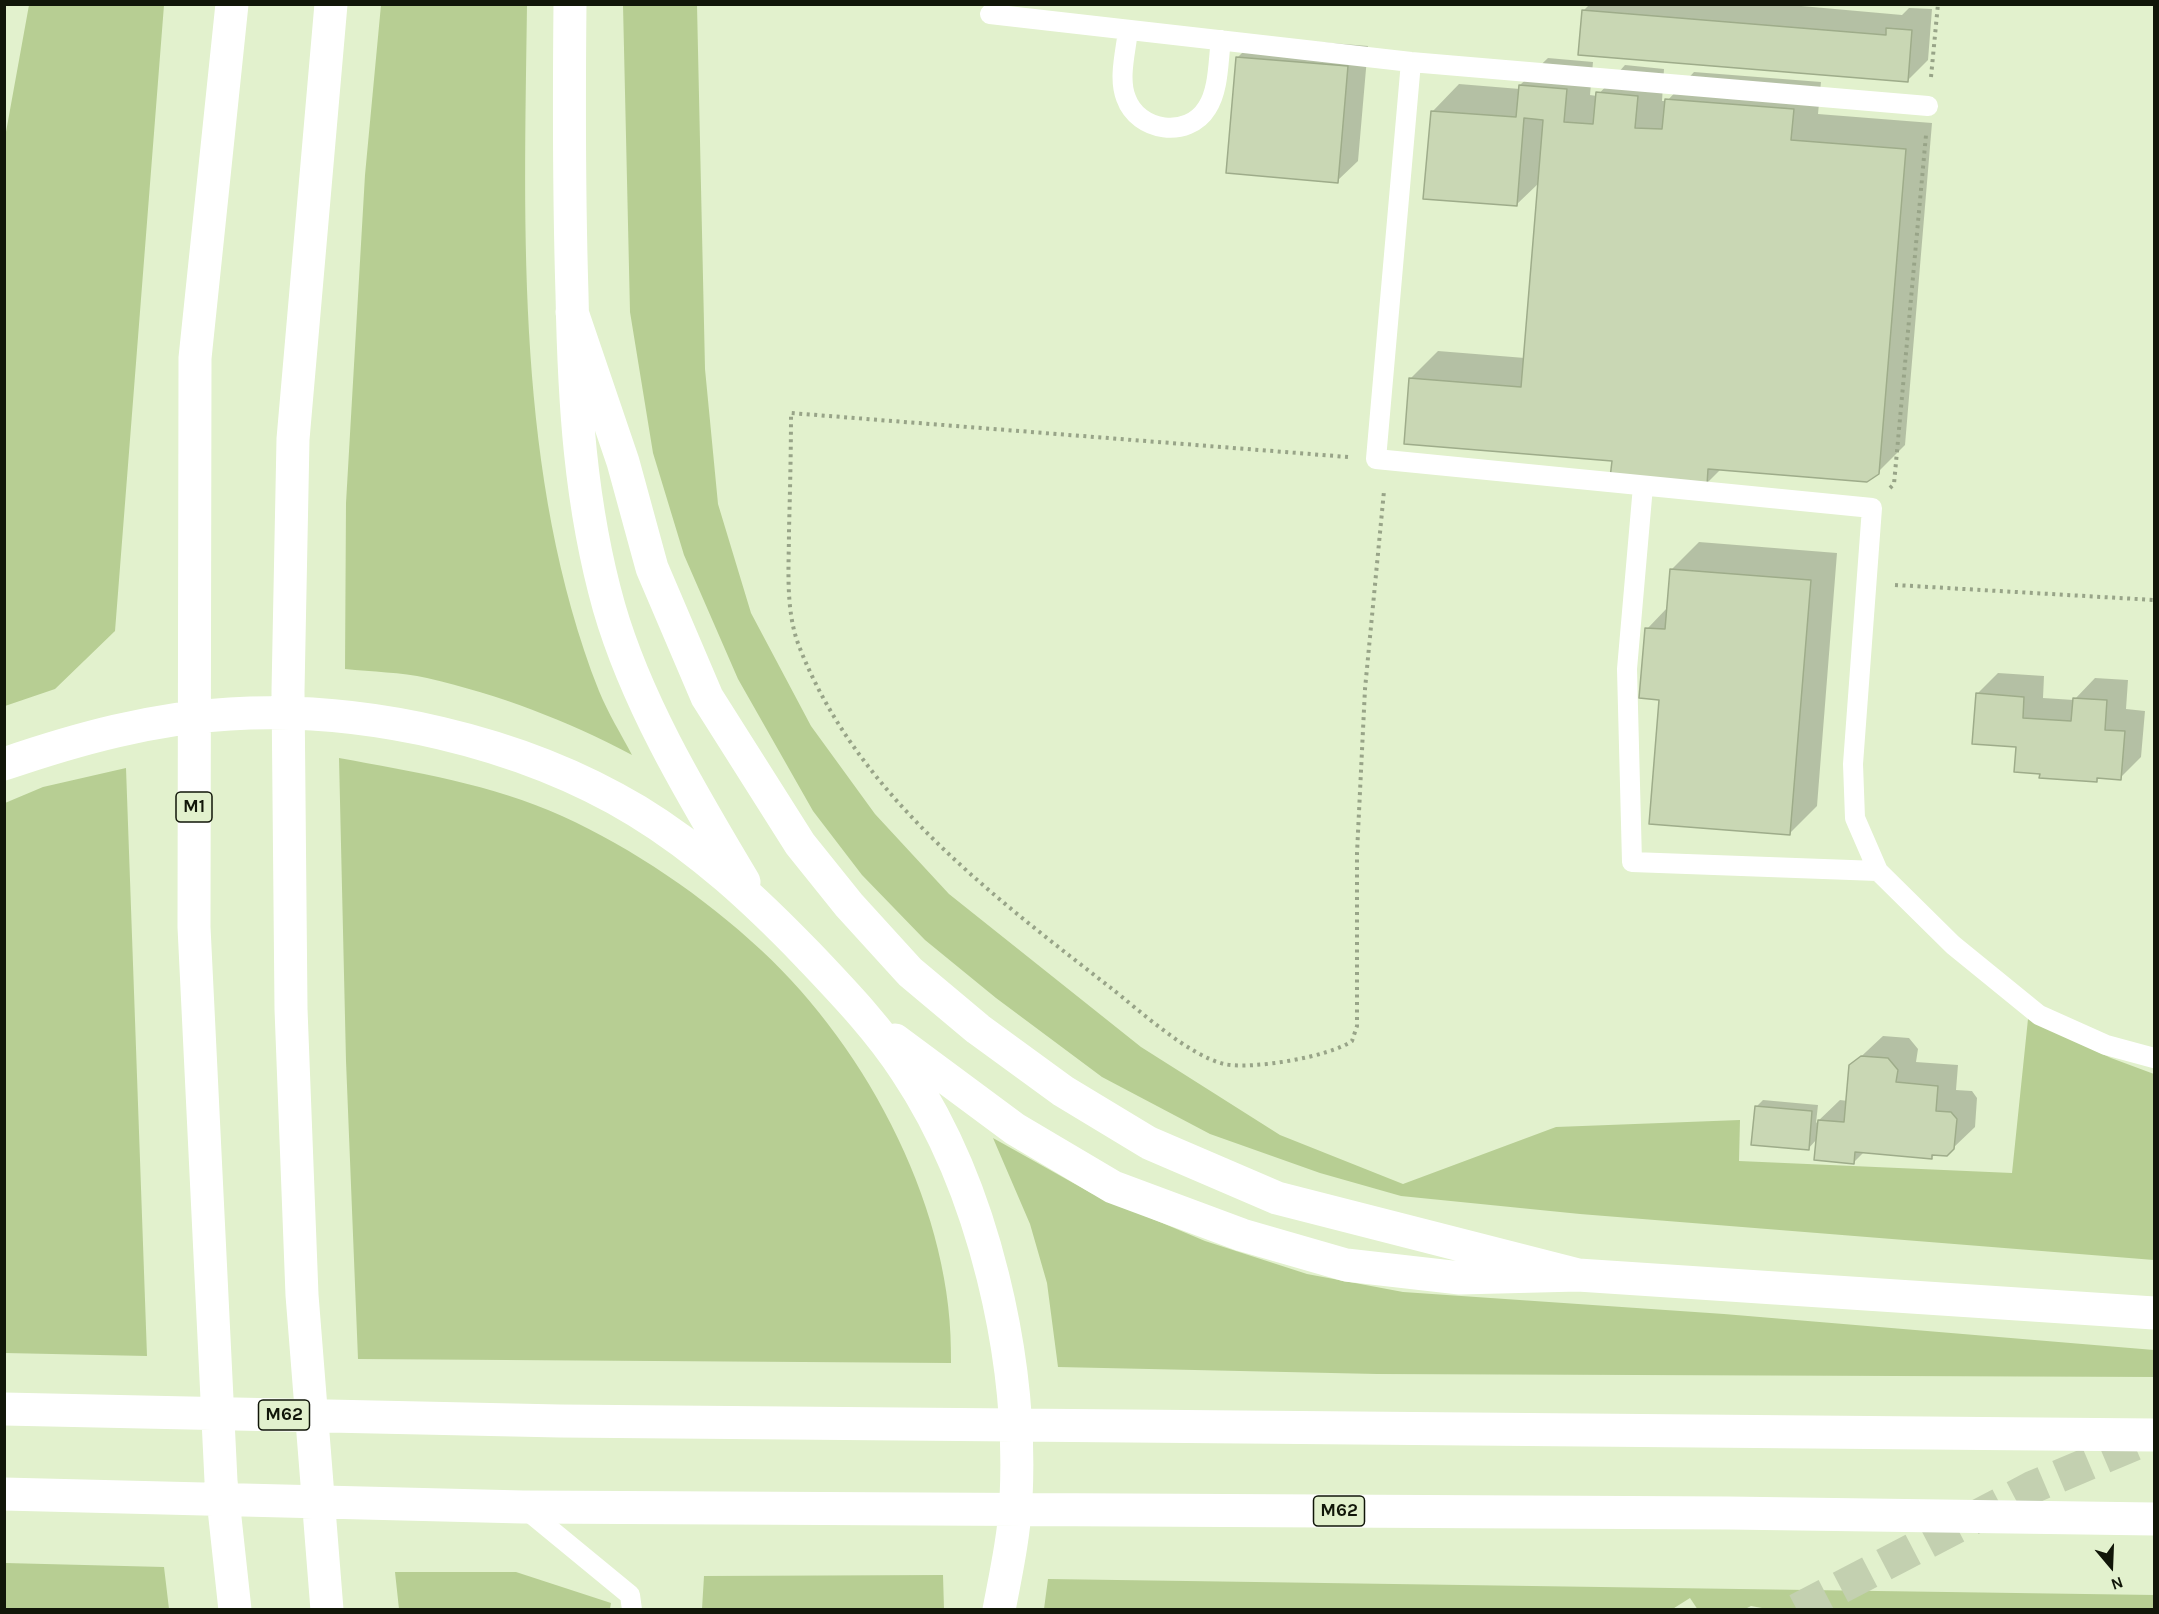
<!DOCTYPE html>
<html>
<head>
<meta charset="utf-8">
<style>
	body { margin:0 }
	#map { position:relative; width:2159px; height:1614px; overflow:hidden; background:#e2f1cd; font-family:Karla,sans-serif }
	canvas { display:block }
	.frame { position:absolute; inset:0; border:6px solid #111609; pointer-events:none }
	.north { position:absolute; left:2081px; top:1536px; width:60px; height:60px; -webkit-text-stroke:4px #e2f1cd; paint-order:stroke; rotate:161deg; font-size:16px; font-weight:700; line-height:24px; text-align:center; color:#111609 }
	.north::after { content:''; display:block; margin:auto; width:21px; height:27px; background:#111609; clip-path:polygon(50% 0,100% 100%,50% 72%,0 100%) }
</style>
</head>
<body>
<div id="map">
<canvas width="2159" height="1614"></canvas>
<div class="frame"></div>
<div class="north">N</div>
</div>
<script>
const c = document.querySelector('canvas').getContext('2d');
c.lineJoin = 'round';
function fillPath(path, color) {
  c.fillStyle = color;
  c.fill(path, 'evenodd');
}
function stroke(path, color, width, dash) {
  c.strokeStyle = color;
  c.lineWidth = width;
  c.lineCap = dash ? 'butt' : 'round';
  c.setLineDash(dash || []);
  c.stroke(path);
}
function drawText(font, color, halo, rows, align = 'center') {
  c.font = font + ' Karla,sans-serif';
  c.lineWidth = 6;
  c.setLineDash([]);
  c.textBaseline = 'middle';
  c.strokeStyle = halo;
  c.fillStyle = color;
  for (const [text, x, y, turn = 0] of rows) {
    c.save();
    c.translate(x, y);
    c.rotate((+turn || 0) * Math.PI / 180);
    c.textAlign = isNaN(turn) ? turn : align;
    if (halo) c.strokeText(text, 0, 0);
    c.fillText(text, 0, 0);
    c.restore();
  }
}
fillPath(new Path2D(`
	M 29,5 L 164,5 L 115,631 L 55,689 L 5,706 L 4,143 Z
	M 381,5 L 527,5 C 524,232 515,476 599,691 C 608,713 621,734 632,755 C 566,720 500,695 427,678 C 401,672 372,672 345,669 L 346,503 L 365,175 Z
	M 623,5 L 697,5 L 705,369 L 718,504 L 751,613 L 811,726 L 875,814 L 949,894 L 1141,1047 L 1280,1135 L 1403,1184 L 1556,1127 L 1740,1120 L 1739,1161 L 2012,1173 L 2028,1019 L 2111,1058 L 2154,1074 L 2154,1260 L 1580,1214 L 1401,1196 L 1320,1173 L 1210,1134 L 1102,1077 L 996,998 L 925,940 L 862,875 L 813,811 L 738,679 L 684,555 L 653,453 L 630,312 Z
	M 339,758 C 414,772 492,784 562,816 C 634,849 703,896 761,950 C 869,1050 955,1214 951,1363 L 358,1359 L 346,1061 Z
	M 126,768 L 147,1356 L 5,1353 L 5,803 L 43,787 Z
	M 993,1138 L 1091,1193 L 1205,1241 L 1307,1274 L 1403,1292 L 1724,1314 L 2154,1350 L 2154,1377 L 1377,1374 L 1058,1367 L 1047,1283 L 1030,1224 Z
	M 5,1563 L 164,1567 L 169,1609 L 5,1609 Z
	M 395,1572 L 516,1572 L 611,1603 L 610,1609 L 399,1609 Z
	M 943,1575 L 944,1609 L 702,1609 L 704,1576 Z
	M 1048,1579 L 2154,1595 L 2154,1609 L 1773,1610 L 1751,1606 L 1745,1609 L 1698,1610 L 1690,1598 L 1671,1610 L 1044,1609 Z`), '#b7ce93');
fillPath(new Path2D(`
	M 1590,4 L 1779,4 L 1902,15 L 1909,8 L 1932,9 L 1928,60 L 1907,81 L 1583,11 Z
	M 1258,37 L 1368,46 L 1358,161 L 1337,181 L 1237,58 Z
	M 1548,58 L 1593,62 L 1590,95 L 1597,96 L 1625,65 L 1664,69 L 1662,101 L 1667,101 L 1694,72 L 1821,82 L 1818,114 L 1932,123 L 1905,445 L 1878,472 L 1722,468 L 1706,484 L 1613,460 L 1410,379 L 1438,351 L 1525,358 L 1540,182 L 1516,205 L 1432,112 L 1459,84 L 1520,89 L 1520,85 Z
	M 1699,542 L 1837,553 L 1817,806 L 1790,833 L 1661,699 L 1647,629 L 1668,607 L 1671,570 Z
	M 1998,673 L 2044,676 L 2043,698 L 2074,700 L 2095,678 L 2128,680 L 2126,709 L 2145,711 L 2141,757 L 2120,778 L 2101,776 L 2096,781 L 2041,772 L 1977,694 Z
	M 1883,1036 L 1909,1038 L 1918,1049 L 1916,1062 L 1958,1065 L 1956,1090 L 1972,1091 L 1977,1098 L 1975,1127 L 1953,1148 L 1935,1154 L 1931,1158 L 1864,1152 L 1854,1162 L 1817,1139 L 1808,1149 L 1756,1107 L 1763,1100 L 1818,1105 L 1816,1123 L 1840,1100 L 1848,1101 L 1851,1066 Z`), '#0003');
const building = new Path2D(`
	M 1582,10 L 1886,35 L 1886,28 L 1912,30 L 1908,82 L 1578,55 Z
	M 1236,57 L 1348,66 L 1338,183 L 1226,173 Z
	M 1519,85 L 1567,89 L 1564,122 L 1593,124 L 1596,92 L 1638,96 L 1635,128 L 1662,129 L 1665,99 L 1794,109 L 1791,140 L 1906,149 L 1879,474 L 1867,482 L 1708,469 L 1707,486 L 1610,478 L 1612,461 L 1404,444 L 1409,378 L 1521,387 L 1543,120 L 1524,118 L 1517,206 L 1423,199 L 1431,111 L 1516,117 Z
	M 1670,569 L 1811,580 L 1790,835 L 1649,824 L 1659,700 L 1639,698 L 1645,628 L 1665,629 Z
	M 1976,693 L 2024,697 L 2023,718 L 2071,721 L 2073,698 L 2107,700 L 2105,730 L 2125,731 L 2121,780 L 2097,778 L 2097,782 L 2039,778 L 2040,774 L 2014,772 L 2016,747 L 1972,744 Z
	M 1861,1056 L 1888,1058 L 1898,1070 L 1896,1082 L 1938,1086 L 1936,1111 L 1951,1112 L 1957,1119 L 1954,1149 L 1947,1156 L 1932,1155 L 1932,1159 L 1855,1152 L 1854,1164 L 1814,1160 L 1818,1120 L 1844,1122 L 1849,1065 Z
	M 1755,1106 L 1812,1111 L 1809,1150 L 1751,1145 Z`);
fillPath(building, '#c9d7b4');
stroke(building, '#9eac8a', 1.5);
stroke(new Path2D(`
	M 1797,1610 L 2033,1487 L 2154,1436`), '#c3d0b0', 33, [33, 16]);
stroke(new Path2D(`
	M 1931,77 L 1938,4
	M 1348,457 L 791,413 C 791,452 790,491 789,530 C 789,567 785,610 799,646 C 856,793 990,894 1111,988 C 1140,1011 1188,1055 1224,1064 C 1251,1070 1329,1057 1352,1041 L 1357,1026 L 1357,853 L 1365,689 L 1384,491
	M 1890,488 L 1894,484 L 1926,135
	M 1895,585 L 2154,600`), '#98a488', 4, [3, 4.5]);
stroke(new Path2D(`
	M 990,14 L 1411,62 L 1928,106
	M 1128,30 C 1126,51 1118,78 1126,98 C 1138,132 1188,139 1207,108 C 1219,90 1218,61 1221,40
	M 1411,62 L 1376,459 L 1872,508 L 1853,764 L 1855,818 L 1878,871 L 1953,945 L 2039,1015 L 2106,1045 L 2154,1058
	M 1643,486 L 1627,669 L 1632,862 L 1878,871
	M 523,1507 L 630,1595 L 632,1610`), '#fff', 20);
stroke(new Path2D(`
	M 232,4 L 195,358 L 194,927 L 221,1481 L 235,1610
	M 570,4 C 569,101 569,197 572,294 C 574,400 580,504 609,607 C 637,704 693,796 744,882
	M 572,312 L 623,462 L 652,568 L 707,697 L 800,844 L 849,905 L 910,972 L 978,1029 L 1063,1091 L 1149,1143 L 1277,1198 L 1578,1275
	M 4,764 C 77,739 153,718 230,714 C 366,706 521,741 637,811 C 701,850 756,901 808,955 C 843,992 878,1028 906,1071 C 984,1188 1023,1359 1016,1499 C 1014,1536 1006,1573 999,1610
	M 895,1040 L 1015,1129 L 1113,1187 L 1242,1235 L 1346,1265 L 1460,1278 L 1578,1275 L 2154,1313
	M 4,1409 L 560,1421 L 2154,1435
	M 4,1494 L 523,1507 L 1728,1513 L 2154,1519
	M 327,1610 L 302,1295 L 291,1009 L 288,691 L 293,439 L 331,4`), '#fff', 33);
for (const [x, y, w] of [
	[194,807,36],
	[284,1415,51],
	[1339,1511,51]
]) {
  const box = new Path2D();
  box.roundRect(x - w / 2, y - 15, w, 30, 4.5);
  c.fillStyle = '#e2f1cd';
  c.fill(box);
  stroke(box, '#111609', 1.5);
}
drawText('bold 18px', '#111609', null, [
	["M1",194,807],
	["M62",284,1415],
	["M62",1339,1511]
]);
</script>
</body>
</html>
